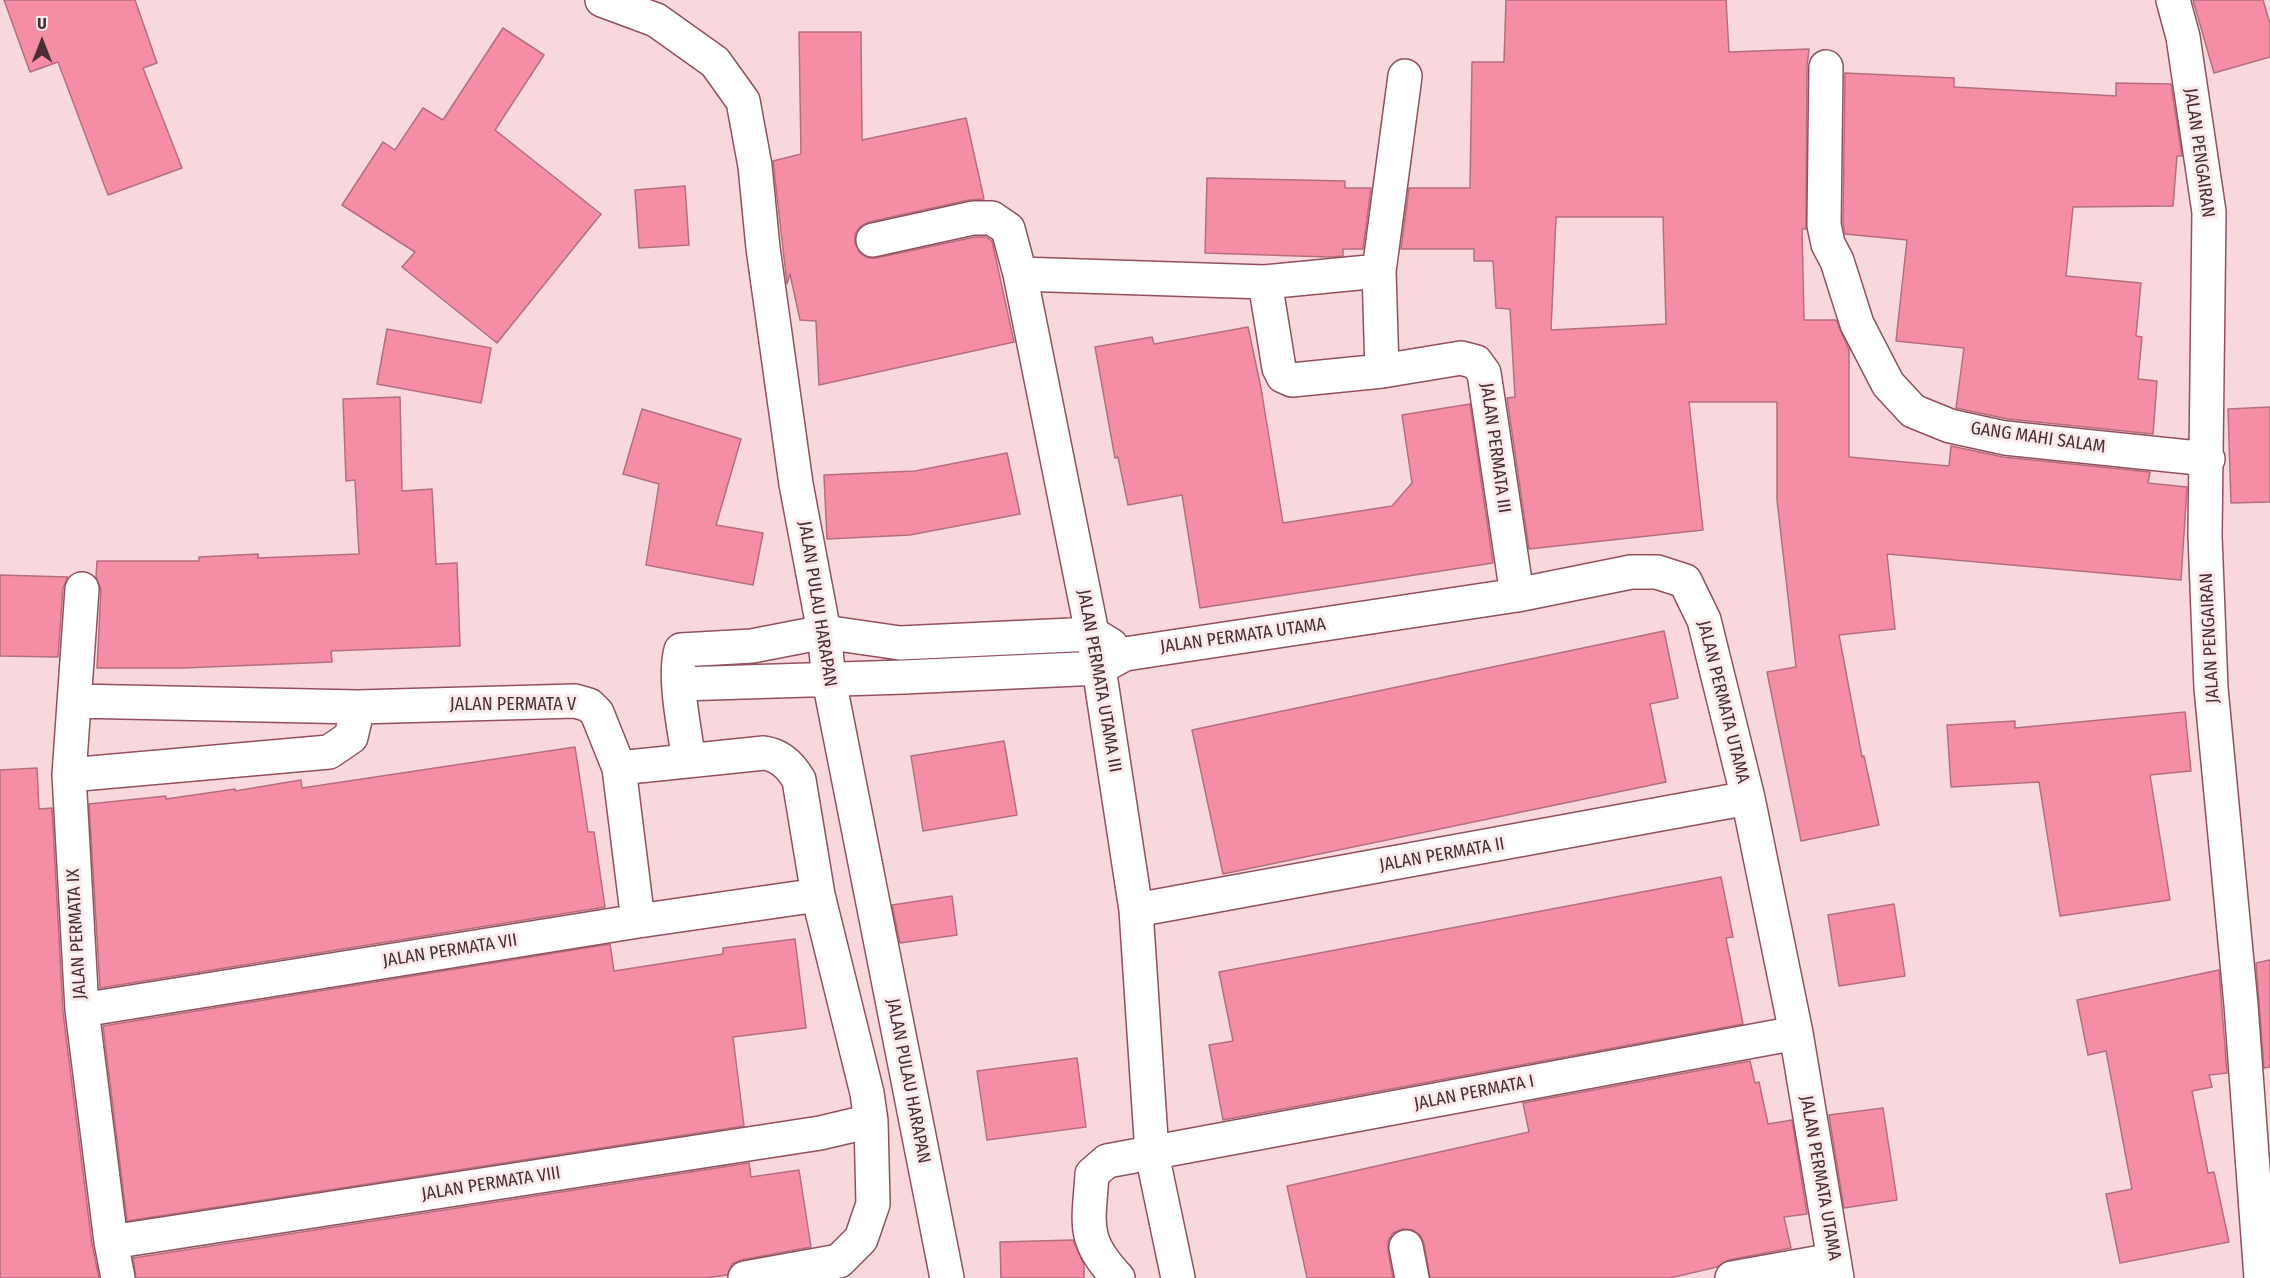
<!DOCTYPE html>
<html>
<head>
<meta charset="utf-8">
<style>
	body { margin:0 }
	#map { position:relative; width:2270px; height:1278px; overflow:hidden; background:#f8d8dd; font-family:"Fira Sans Condensed",sans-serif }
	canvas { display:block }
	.north { position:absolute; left:12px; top:12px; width:60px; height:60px; -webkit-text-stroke:4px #faeaec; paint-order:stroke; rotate:0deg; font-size:16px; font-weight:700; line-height:24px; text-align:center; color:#4b2e34 }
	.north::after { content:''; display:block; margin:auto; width:21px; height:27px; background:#4b2e34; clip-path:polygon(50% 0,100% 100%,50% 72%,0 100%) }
</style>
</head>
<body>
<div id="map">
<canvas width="2270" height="1278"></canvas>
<div class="north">U</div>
</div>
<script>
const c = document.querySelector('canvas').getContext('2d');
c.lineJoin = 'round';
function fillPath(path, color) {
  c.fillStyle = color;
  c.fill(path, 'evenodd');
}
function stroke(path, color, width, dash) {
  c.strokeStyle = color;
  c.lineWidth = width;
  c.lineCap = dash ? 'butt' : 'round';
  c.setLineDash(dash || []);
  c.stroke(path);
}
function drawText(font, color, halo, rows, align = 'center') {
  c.font = font + ' "Fira Sans Condensed",sans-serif';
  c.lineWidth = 6;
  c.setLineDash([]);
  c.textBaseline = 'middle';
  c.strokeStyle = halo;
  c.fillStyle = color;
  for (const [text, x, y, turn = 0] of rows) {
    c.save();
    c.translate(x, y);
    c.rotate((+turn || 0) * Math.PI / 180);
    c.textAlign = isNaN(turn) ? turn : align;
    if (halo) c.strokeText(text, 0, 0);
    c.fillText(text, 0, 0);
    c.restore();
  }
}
const building = new Path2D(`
	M 4,0 L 135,0 L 157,63 L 143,68 L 182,168 L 108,195 L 58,62 L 30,72 Z
	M 1506,0 L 1726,0 L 1729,52 L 1809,49 L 1807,67 L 1806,229 L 1802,229 L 1804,320 L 1836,320 L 1849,350 L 1849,457 L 1949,466 L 1951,446 L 2003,457 L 2150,472 L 2148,483 L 2187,487 L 2181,580 L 1887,554 L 1895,629 L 1839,635 L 1862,757 L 1864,756 L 1879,825 L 1801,841 L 1767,672 L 1796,667 L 1777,500 L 1777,402 L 1689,402 L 1703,530 L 1529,549 L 1507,398 L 1515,397 L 1510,309 L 1496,308 L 1493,261 L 1474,261 L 1474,249 L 1401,249 L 1409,188 L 1470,188 L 1472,62 L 1504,62 ZM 1556,217 L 1663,217 L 1666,324 L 1551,330 Z
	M 2193,0 L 2263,0 L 2270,24 L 2270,57 L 2214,73 Z
	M 503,28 L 544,55 L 495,130 L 601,214 L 497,343 L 402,267 L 415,252 L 342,205 L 383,142 L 395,150 L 423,108 L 443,120 Z
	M 799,32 L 861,32 L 862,140 L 966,118 L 984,199 L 969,200 L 869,222 L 860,227 L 855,234 L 855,243 L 860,253 L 867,258 L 876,258 L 975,237 L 986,237 L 992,241 L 1014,342 L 819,385 L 816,321 L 800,320 L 790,274 L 787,284 L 773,161 L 801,154 Z
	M 1845,73 L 1954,78 L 1954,87 L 2116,96 L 2116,83 L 2171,84 L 2182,156 L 2177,156 L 2173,206 L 2073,207 L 2066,276 L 2141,283 L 2136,336 L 2142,337 L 2138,379 L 2157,381 L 2153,434 L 2008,419 L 1956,408 L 1964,348 L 1896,341 L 1907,240 L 1845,234 L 1843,223 Z
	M 1207,178 L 1345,181 L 1345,188 L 1371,188 L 1363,249 L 1343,249 L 1343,256 L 1328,257 L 1205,253 Z
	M 685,186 L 689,245 L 639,248 L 635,190 Z
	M 1248,327 L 1261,388 L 1283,523 L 1392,506 L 1412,483 L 1402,415 L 1470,404 L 1493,563 L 1200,608 L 1182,495 L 1128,505 L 1118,457 L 1115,458 L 1095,347 L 1152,337 L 1154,344 Z
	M 387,329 L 491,348 L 481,403 L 377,384 Z
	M 400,397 L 402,491 L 432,489 L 436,564 L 457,563 L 460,646 L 331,651 L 332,662 L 183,668 L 97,668 L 101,590 L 96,577 L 97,561 L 199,561 L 199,557 L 258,554 L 258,558 L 359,554 L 355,480 L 346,481 L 343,399 Z
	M 2270,407 L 2270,502 L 2231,503 L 2228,409 Z
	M 642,409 L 741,439 L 716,525 L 763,533 L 753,585 L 646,565 L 659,484 L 623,474 Z
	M 1007,453 L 1020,514 L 910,535 L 827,539 L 824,475 L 915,471 Z
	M 0,575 L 68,577 L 63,588 L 58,657 L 0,656 Z
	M 1664,631 L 1678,698 L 1650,704 L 1666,782 L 1223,874 L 1192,730 Z
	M 2185,712 L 2191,771 L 2150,775 L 2170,900 L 2060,916 L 2039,782 L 1951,787 L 1947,725 L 2015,721 L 2015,728 Z
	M 1004,741 L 1017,815 L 923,831 L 911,756 Z
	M 575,747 L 588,832 L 594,832 L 605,907 L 100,988 L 89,804 L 166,796 L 166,799 L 235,789 L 235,791 L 301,780 L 302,788 Z
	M 37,768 L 39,809 L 52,808 L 63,1012 L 92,1244 L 99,1278 L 0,1278 L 0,770 Z
	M 1721,877 L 1733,937 L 1726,938 L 1743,1024 L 1223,1120 L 1209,1045 L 1233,1041 L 1219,972 Z
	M 952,896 L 957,935 L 900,943 L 892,905 Z
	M 1894,904 L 1905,976 L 1839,986 L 1828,915 Z
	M 795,939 L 806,1028 L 733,1037 L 744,1126 L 127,1221 L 103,1026 L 610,944 L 614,971 L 723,954 L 723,948 Z
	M 2270,960 L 2270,1067 L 2264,1068 L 2256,963 Z
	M 2219,970 L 2227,1073 L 2209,1075 L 2212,1087 L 2192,1091 L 2208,1173 L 2214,1172 L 2229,1242 L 2120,1263 L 2106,1194 L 2132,1189 L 2106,1051 L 2088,1055 L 2077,1000 Z
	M 1077,1058 L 1086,1127 L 987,1140 L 977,1071 Z
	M 1750,1061 L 1755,1083 L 1759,1082 L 1768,1124 L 1792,1120 L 1807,1214 L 1784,1217 L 1791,1248 L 1729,1260 L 1717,1267 L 1670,1278 L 1430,1278 L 1424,1243 L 1420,1235 L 1413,1230 L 1403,1229 L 1393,1233 L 1388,1241 L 1388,1251 L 1393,1278 L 1307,1278 L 1287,1186 L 1529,1132 L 1523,1103 Z
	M 1883,1108 L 1897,1200 L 1844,1208 L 1829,1115 Z
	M 749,1163 L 751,1177 L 799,1170 L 811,1247 L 741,1260 L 732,1264 L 727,1275 L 706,1278 L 136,1278 L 133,1258 Z
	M 1073,1240 L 1084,1265 L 1084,1278 L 1001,1278 L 1000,1242 Z`);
fillPath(building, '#f58ea5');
stroke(building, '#b46f7d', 1.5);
const minor = new Path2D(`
	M 602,0 L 656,20 L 715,62 L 743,101 L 755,166 L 763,248 L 796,484 L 824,632 L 829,680 L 947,1278
	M 2173,0 L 2183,37 L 2209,212 L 2205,536 L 2211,688 L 2241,1005 L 2261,1278
	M 1826,67 L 1824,225 L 1828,244 L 1837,261 L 1857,324 L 1888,384 L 1913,411 L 1950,426 L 2005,438 L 2208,459
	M 873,240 L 973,218 L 992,218 L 1008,229 L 1020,274 L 1099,668 L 1136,910 L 1152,1154 L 1178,1278
	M 1020,274 L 1265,282 L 1379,271
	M 1265,282 L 1279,368 L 1283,376 L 1292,380 L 1382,371 L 1461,358 L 1476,362 L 1484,373 L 1517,595
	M 1382,371 L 1379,271 L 1405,76
	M 82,589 L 69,775 L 82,1010 L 111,1242 L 118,1278
	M 680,684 L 904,677 L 1099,668 L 1125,654 L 1517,595 L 1631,572 L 1657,572 L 1685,581 L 1704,620 L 1748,798 L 1796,1033 L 1837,1278
	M 75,701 L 358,707 L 575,701 L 589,705 L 597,713 L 619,768 L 638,921
	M 689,761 C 685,732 673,677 681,650 L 752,646 L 824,632 L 900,643 L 1093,634 L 1111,645
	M 619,768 L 764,753 C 780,755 791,766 799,780 L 818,895 L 867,1093 L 871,1121 L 873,1204 L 861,1239 L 839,1261 L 745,1278
	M 69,775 L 329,752 L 351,737 L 358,707
	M 1136,910 L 1748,798
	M 82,1010 L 638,921 L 818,895
	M 111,1242 L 820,1133 L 871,1121
	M 1406,1247 L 1412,1278
	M 1118,1278 C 1081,1239 1089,1224 1092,1174 L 1107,1161 L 1796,1033
	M 1732,1278 L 1833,1260`);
stroke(minor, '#92505e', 36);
stroke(minor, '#fff', 33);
drawText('18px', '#4b2e34', '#faeaec', [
	["JALAN PENGAIRAN",2199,153,82],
	["GANG MAHI SALAM",2038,438,8],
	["JALAN PERMATA III",1495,448,82],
	["JALAN PULAU HARAPAN",817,604,81],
	["JALAN PERMATA UTAMA",1243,636,-8],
	["JALAN PENGAIRAN",2210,638,-93],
	["JALAN PERMATA UTAMA III",1099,681,80],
	["JALAN PERMATA UTAMA",1723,702,76],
	["JALAN PERMATA V",513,705],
	["JALAN PERMATA II",1442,855,-10],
	["JALAN PERMATA IX",77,934,-93],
	["JALAN PERMATA VII",450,951,-9],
	["JALAN PULAU HARAPAN",908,1081,79],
	["JALAN PERMATA I",1474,1093,-11],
	["JALAN PERMATA UTAMA",1820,1178,80],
	["JALAN PERMATA VIII",491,1184,-9]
]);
</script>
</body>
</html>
